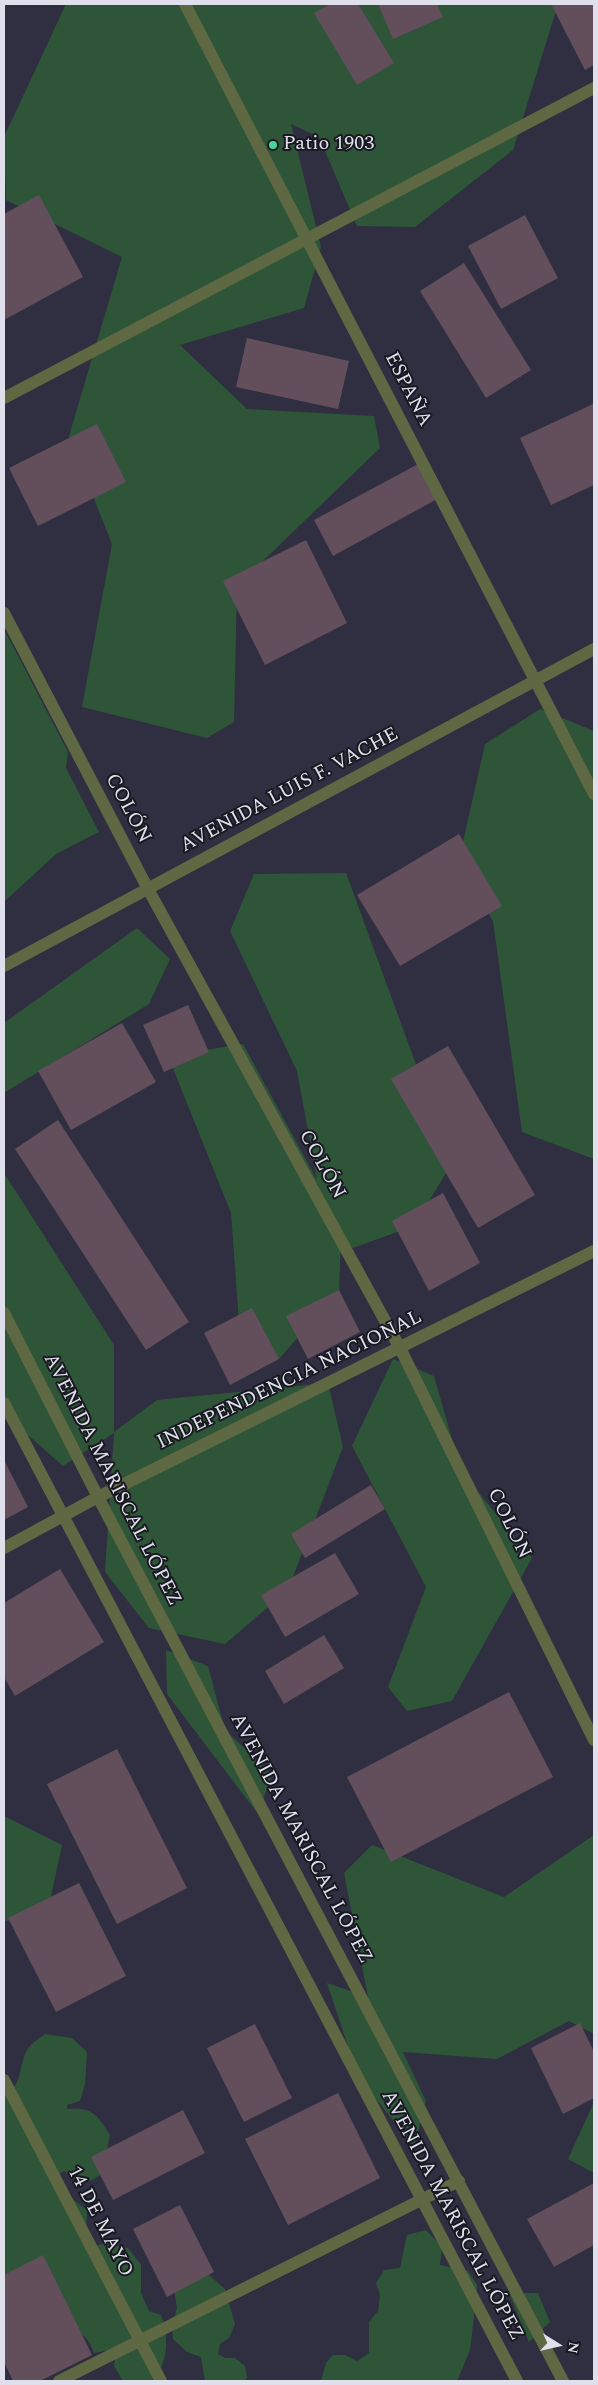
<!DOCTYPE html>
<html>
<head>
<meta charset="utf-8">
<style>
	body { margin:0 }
	#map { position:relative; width:598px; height:2385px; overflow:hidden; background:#2f2f41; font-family:Spectral,serif }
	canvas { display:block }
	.frame { position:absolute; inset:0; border:5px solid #dfe0ec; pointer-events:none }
	.north { position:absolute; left:533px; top:2320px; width:50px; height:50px; -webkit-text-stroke:4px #181820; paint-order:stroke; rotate:100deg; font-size:14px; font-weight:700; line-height:20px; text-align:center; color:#dfe0ec }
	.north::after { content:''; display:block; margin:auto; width:18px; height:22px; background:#dfe0ec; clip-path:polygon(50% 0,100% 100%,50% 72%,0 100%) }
</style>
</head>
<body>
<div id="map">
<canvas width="598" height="2385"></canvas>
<div class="frame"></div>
<div class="north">N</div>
</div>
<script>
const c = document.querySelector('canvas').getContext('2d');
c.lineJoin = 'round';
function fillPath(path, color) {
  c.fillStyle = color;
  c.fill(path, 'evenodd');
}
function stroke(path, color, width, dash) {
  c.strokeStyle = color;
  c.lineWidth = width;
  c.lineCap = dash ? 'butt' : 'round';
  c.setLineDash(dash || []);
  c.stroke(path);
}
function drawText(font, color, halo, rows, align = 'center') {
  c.font = font + ' Spectral,serif';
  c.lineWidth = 4;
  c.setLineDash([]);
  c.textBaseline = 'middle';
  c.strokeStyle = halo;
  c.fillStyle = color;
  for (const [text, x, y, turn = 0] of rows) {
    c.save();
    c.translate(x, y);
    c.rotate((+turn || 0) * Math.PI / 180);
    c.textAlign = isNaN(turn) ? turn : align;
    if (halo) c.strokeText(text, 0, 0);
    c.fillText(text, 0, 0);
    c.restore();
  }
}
fillPath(new Path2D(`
	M 66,4 L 558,4 L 513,150 L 415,227 L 357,226 L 319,137 L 291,124 L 321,247 L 304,308 L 180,345 L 247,409 L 374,416 L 380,448 L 237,586 L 234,722 L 207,738 L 82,707 L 112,544 L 69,436 L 122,257 L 6,200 L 4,137 Z
	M 4,629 L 68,752 L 66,768 L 99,832 L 56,854 L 4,902 Z
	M 540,709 L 594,731 L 594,1159 L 522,1132 L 493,921 L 458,864 L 485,744 Z
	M 346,873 L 452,1163 L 414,1226 L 353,1248 L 341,1239 L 339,1290 L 279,1359 L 240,1336 L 231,1213 L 168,1056 L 243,1044 L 317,1180 L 297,1071 L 230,931 L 254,874 Z
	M 137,928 L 170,959 L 149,1004 L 4,1093 L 4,1023 Z
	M 4,1173 L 114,1345 L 114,1432 L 157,1400 L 328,1383 L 343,1447 L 288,1590 L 225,1644 L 149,1628 L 105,1572 L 114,1433 L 63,1466 L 4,1414 Z
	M 393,1359 L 434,1376 L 461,1471 L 532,1558 L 452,1701 L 407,1711 L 388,1687 L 426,1587 L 352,1446 Z
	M 166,1650 L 208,1666 L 225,1730 L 272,1774 L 258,1814 L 167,1694 Z
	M 4,1816 L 62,1845 L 47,1915 L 4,1921 Z
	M 594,1835 L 594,2034 L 569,2021 L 497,2059 L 403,2052 L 426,2101 L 414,2147 L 358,2076 L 327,1983 L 368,1997 L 344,1873 L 372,1845 L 504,1897 Z
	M 45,2034 L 72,2038 L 87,2052 L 85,2084 L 80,2101 L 67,2105 L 67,2109 C 92,2107 97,2114 110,2135 L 102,2174 L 90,2181 L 74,2178 L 64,2171 L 56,2176 L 66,2194 L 87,2210 L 86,2233 L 95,2246 L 107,2243 L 128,2248 L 141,2265 L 141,2293 L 149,2311 L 161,2315 C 169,2339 169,2361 152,2381 L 123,2381 L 114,2366 L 116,2354 L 110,2350 L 94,2353 C 89,2339 83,2333 70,2327 L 5,2279 L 4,2275 L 4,2091 L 11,2091 C 23,2079 19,2061 29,2047 C 33,2042 40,2038 45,2034 Z
	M 594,2102 L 594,2173 L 568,2159 Z
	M 426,2230 L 442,2247 L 440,2265 L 468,2271 L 477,2285 L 476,2300 L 470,2350 L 458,2379 L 456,2381 L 321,2381 L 326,2363 L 333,2355 L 345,2355 L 357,2361 L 369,2353 L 369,2322 L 378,2311 L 380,2295 L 376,2283 L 384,2270 L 400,2268 L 407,2235 Z
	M 209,2275 L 225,2289 L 235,2324 L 229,2338 L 220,2344 L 218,2354 L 225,2358 L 235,2358 L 245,2366 L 247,2377 L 245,2381 L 205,2381 L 201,2357 L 187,2352 L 173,2339 L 172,2326 L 177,2308 L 174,2289 L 191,2276 Z
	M 509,2293 L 538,2293 L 550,2322 L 529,2342 Z`), '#2e5538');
fillPath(new Path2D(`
	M 330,4 L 358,4 L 394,63 L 357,85 L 314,13 Z
	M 378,4 L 437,4 L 443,17 L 393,39 Z
	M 551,4 L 594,4 L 594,65 L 585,70 Z
	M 39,195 L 83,277 L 4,320 L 4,214 Z
	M 525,215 L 558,278 L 501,309 L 468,246 Z
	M 464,263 L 531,370 L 486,398 L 420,291 Z
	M 247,338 L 349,361 L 338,409 L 236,387 Z
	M 593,404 L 594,485 L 551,505 L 520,438 Z
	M 97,424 L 126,482 L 38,526 L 9,468 Z
	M 420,463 L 439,498 L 333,556 L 314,520 Z
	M 306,540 L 347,623 L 265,665 L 223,581 Z
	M 459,834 L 502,906 L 400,966 L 357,895 Z
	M 188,1005 L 209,1052 L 164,1072 L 143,1025 Z
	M 122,1023 L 156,1082 L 71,1130 L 38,1071 Z
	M 448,1046 L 535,1195 L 478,1228 L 391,1079 Z
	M 58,1120 L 189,1322 L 146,1350 L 15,1149 Z
	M 443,1193 L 480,1263 L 429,1291 L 392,1221 Z
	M 339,1290 L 360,1332 L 308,1359 L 286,1316 Z
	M 252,1308 L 279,1359 L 230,1385 L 204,1333 Z
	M 4,1460 L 28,1507 L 4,1520 Z
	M 371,1485 L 385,1509 L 305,1558 L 291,1534 Z
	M 335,1553 L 359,1594 L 285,1637 L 261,1595 Z
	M 60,1569 L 104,1642 L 15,1696 L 4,1677 L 4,1603 Z
	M 324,1635 L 344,1668 L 284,1704 L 265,1671 Z
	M 509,1692 L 553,1777 L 391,1862 L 347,1777 Z
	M 117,1749 L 187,1888 L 117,1924 L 47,1784 Z
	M 79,1883 L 126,1976 L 56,2012 L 8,1918 Z
	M 580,2023 L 594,2052 L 594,2098 L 563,2114 L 531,2048 Z
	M 255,2024 L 292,2098 L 244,2122 L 207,2048 Z
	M 338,2093 L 380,2178 L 288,2225 L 245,2139 Z
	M 183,2110 L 205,2153 L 113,2200 L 91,2157 Z
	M 594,2183 L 594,2245 L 554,2267 L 527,2219 Z
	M 180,2205 L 214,2272 L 167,2297 L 133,2229 Z
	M 43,2255 L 92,2355 L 40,2381 L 13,2381 L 4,2362 L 4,2275 Z`), '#634f5b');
stroke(new Path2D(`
	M 185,4 L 594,794
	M 4,398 L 594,88
	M 4,613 L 148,889 L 400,1348 L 594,1740
	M 4,966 L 594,649
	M 4,1313 L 98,1497 L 563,2381
	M 4,1403 L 517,2381
	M 4,1548 L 98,1497 L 594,1251
	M 4,2080 L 161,2381
	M 59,2381 L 459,2181`), '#5e6843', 12);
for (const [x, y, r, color] of [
	[273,145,5,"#49d49c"]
]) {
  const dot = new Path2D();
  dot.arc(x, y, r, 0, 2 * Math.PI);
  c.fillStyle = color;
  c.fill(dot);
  stroke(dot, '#181820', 2);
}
drawText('20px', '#dfe0ec', '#181820', [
	["Patio 1903",283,145]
], 'left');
drawText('20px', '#dfe0ec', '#181820', [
	["ESPAÑA",407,390,63],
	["AVENIDA LUIS F. VACHE",290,791,-28],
	["COLÓN",127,809,62],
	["COLÓN",321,1165,61],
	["INDEPENDENCIA NACIONAL",290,1381,-26],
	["AVENIDA MARISCAL LÓPEZ",111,1480,63],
	["COLÓN",508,1524,64],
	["AVENIDA MARISCAL LÓPEZ",300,1839,62],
	["AVENIDA MARISCAL LÓPEZ",451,2216,62],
	["14 DE MAYO",99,2222,63]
]);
</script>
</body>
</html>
